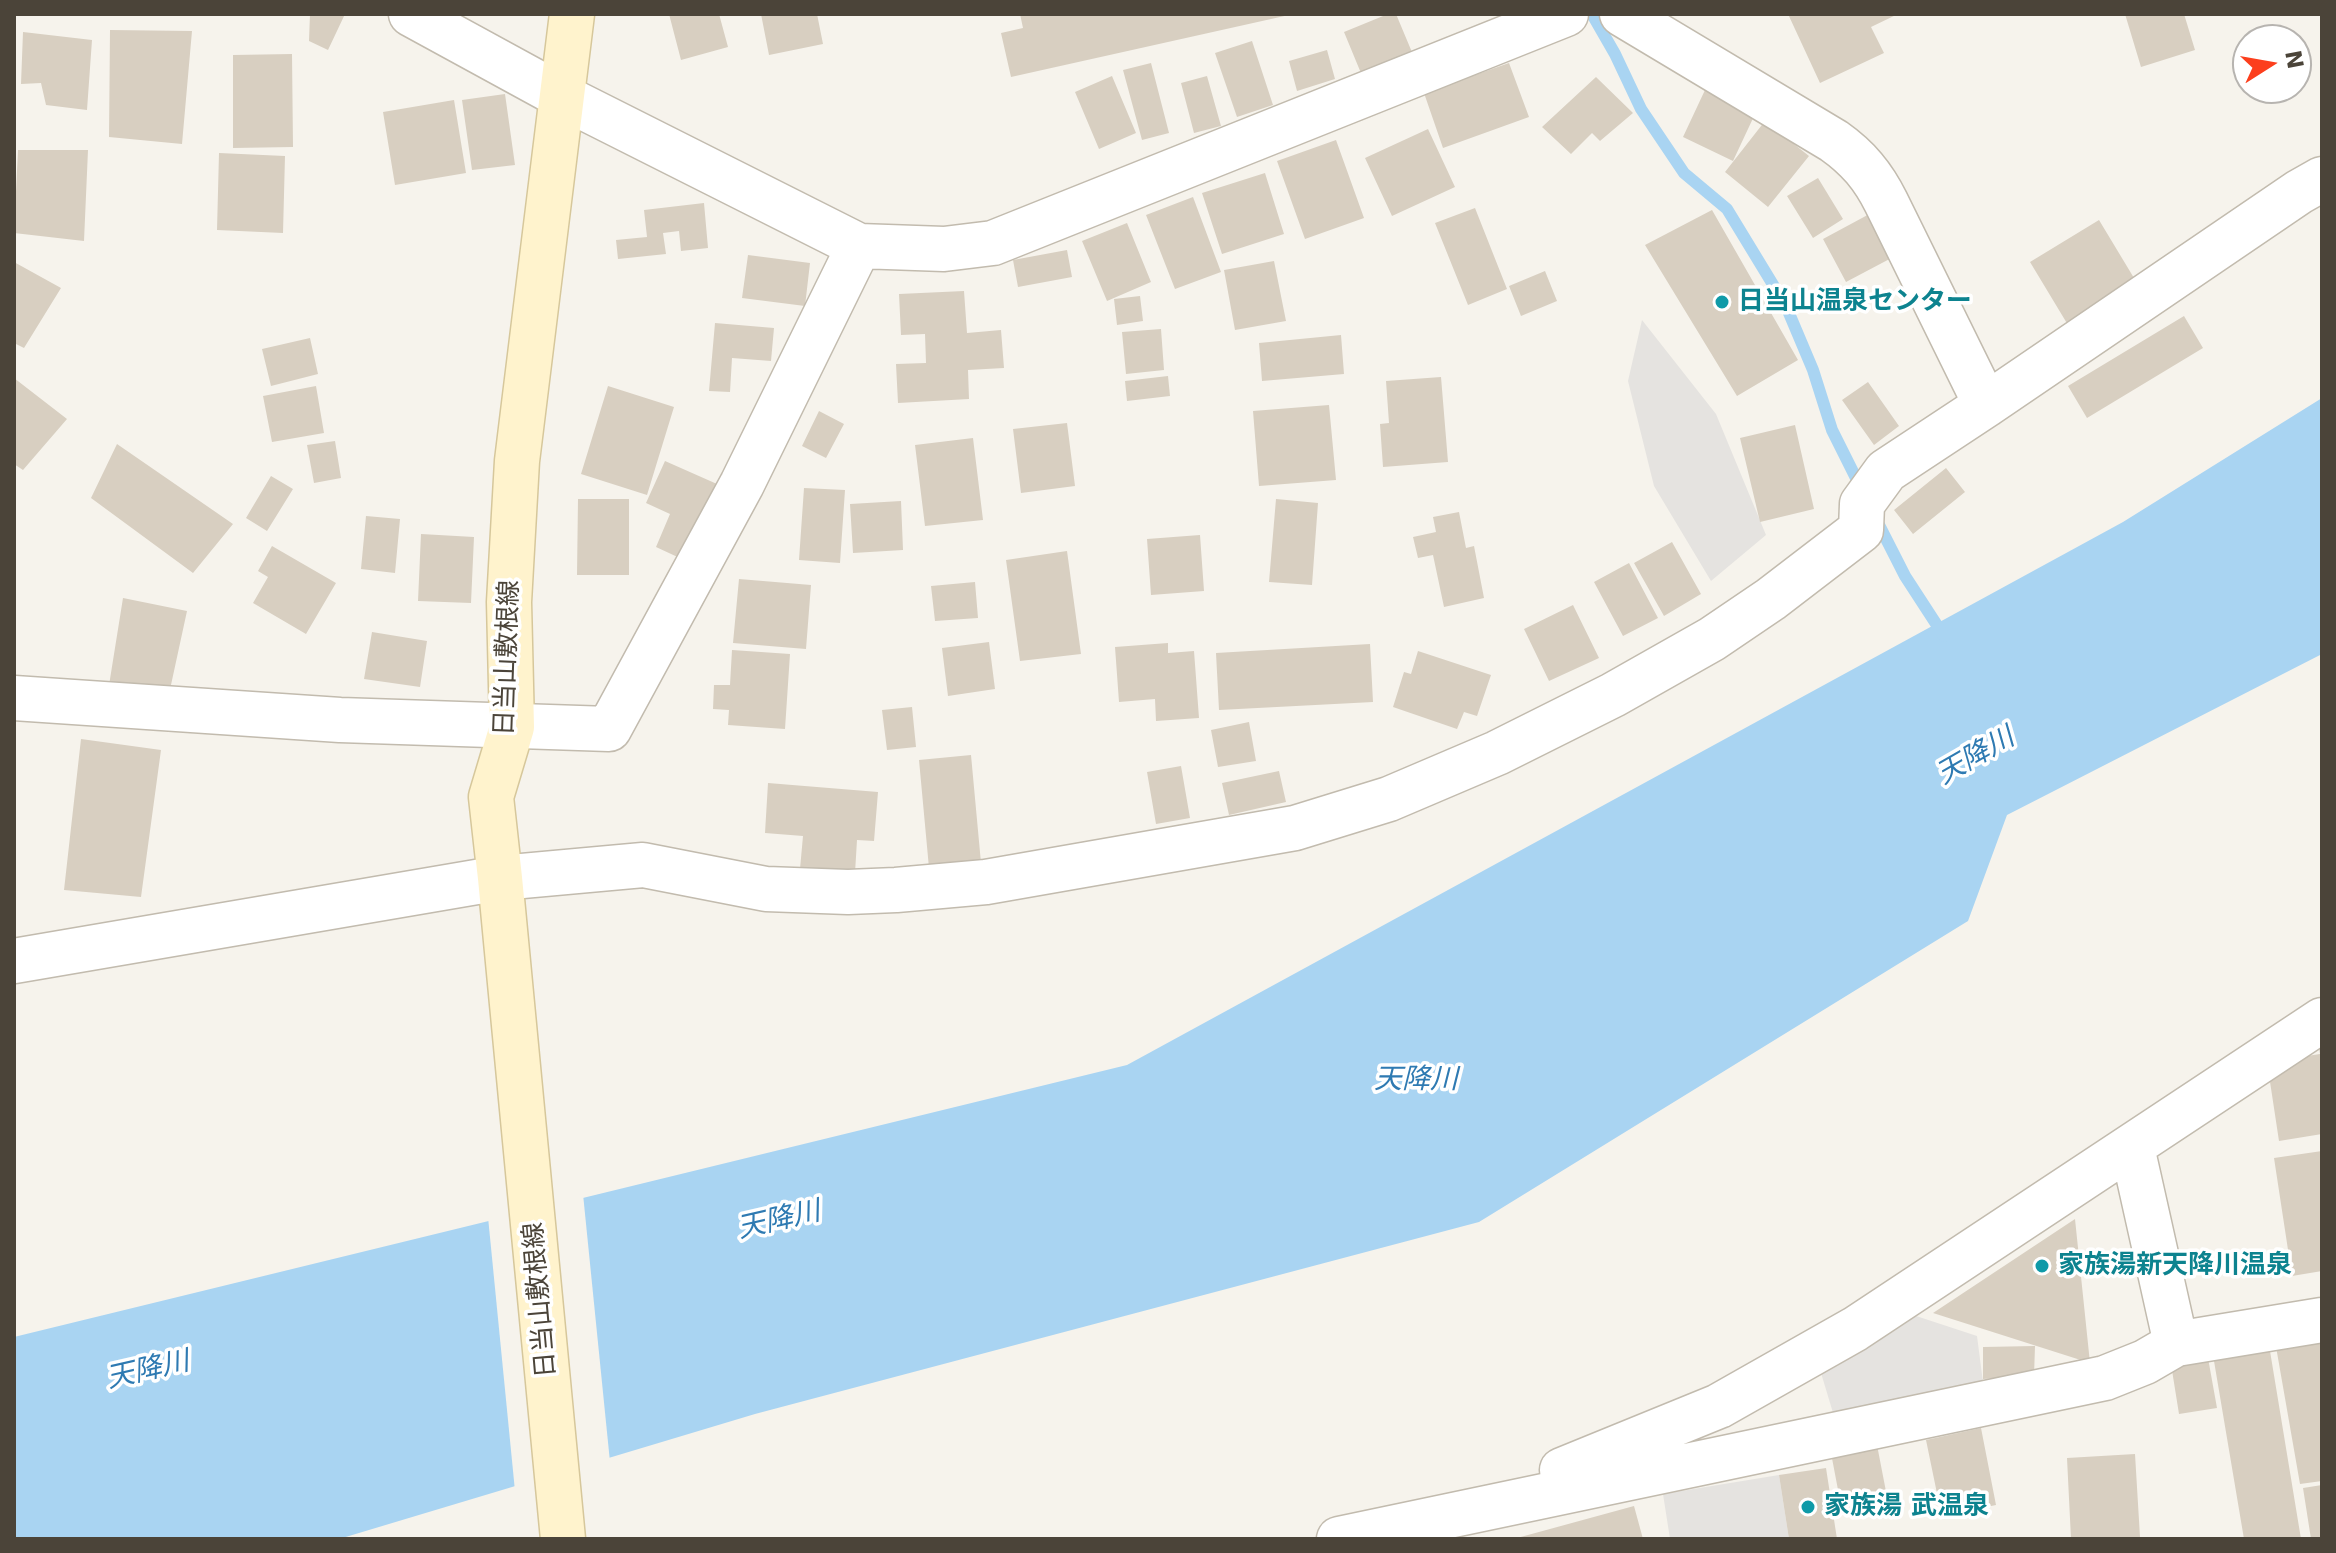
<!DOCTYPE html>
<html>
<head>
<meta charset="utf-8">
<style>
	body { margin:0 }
	#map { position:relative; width:2336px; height:1553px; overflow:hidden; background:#f6f3ec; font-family:"DejaVu Sans",sans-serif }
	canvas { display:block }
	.frame { position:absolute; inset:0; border:16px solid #4b4439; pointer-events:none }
	.north { position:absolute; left:2232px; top:24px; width:80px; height:80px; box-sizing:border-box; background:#fff; border:2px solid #b7b4b0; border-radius:50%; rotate:79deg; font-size:22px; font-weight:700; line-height:32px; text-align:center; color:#4b4439 }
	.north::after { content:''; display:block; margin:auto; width:28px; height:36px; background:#fc3f1d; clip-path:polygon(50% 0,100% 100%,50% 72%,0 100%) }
</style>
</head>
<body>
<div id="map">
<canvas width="2336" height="1553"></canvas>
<div class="frame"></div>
<div class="north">N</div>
</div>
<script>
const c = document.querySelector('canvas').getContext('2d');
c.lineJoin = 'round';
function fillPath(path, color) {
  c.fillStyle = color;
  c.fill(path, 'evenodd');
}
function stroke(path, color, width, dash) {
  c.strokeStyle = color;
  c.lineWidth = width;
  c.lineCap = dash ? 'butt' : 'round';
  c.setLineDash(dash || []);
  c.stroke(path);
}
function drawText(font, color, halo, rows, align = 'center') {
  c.font = font + ' "DejaVu Sans","Noto Sans JP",sans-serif';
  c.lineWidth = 7;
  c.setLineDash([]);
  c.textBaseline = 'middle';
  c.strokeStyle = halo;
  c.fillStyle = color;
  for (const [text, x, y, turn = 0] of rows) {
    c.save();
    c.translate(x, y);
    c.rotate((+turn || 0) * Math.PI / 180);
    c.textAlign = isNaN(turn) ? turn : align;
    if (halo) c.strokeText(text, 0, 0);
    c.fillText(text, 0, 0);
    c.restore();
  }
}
fillPath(new Path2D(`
	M 1642,320 L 1716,414 L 1766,535 L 1711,581 L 1654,486 L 1628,381 Z
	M 1907,1313 L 1977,1336 L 1984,1390 L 1834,1416 L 1821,1373 Z
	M 1779,1475 L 1789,1539 L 1670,1539 L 1663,1494 Z`), '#e5e3e0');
fillPath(new Path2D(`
	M 2322,398 L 2322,654 L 2007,815 L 1968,921 L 1479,1222 L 755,1414 L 339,1539 L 14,1539 L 14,1337 L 1127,1065 L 2123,522 Z`), '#a9d4f2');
fillPath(new Path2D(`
	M 583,1194 L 610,1462 L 515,1491 L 488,1217 Z`), '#f6f3ec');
stroke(new Path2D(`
	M 1592,14 L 1615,54 L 1641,109 L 1684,173 L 1727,209 L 1786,306 L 1813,370 L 1832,430 L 1862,490
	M 1875,517 L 1905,576 L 1944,636`), '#a9d4f2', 12);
fillPath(new Path2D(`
	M 310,14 L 345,14 L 328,50 L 309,41 Z
	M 669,14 L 719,14 L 728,47 L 681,60 Z
	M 761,14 L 817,14 L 823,44 L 769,55 Z
	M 1020,14 L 1288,14 L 1289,15 L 1011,77 L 1001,33 L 1023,28 Z
	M 1388,14 L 1396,14 L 1414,57 L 1363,78 L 1344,32 Z
	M 1788,14 L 1898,14 L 1871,27 L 1884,53 L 1820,83 Z
	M 2125,14 L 2184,14 L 2195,50 L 2141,67 Z
	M 110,30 L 192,31 L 182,144 L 109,137 Z
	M 23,32 L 92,40 L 87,110 L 46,105 L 41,83 L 21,84 Z
	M 1252,41 L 1273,105 L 1237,117 L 1215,53 Z
	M 1327,50 L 1335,79 L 1297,91 L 1289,61 Z
	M 292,54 L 293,147 L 233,148 L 233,55 Z
	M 1151,63 L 1169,133 L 1142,140 L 1123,70 Z
	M 1509,63 L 1529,117 L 1443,148 L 1424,93 Z
	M 1112,76 L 1136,133 L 1099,149 L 1075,92 Z
	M 1207,76 L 1221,126 L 1194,133 L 1181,83 Z
	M 1596,77 L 1633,113 L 1600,141 L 1592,133 L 1571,154 L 1542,127 Z
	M 1705,90 L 1755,114 L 1733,161 L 1683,137 Z
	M 505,94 L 515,165 L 472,170 L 462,100 Z
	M 454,100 L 466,173 L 395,185 L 383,112 Z
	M 1765,121 L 1809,156 L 1768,207 L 1725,172 Z
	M 1428,129 L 1455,187 L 1392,216 L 1365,158 Z
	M 1336,140 L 1364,218 L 1305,239 L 1277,161 Z
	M 18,150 L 88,150 L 84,241 L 14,233 Z
	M 219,153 L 285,156 L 283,233 L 217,230 Z
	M 1265,173 L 1284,234 L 1222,254 L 1202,193 Z
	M 1818,178 L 1843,219 L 1813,238 L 1787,196 Z
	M 1193,197 L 1221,272 L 1175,289 L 1146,215 Z
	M 704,203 L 708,248 L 681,251 L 679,231 L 663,233 L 666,254 L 618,259 L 616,240 L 647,237 L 644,210 Z
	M 1475,208 L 1507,289 L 1468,305 L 1435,223 Z
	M 1712,210 L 1798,360 L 1737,396 L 1645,245 Z
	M 1875,211 L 1899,254 L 1846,282 L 1823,239 Z
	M 2099,220 L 2137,283 L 2068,325 L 2030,262 Z
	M 1127,223 L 1151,282 L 1107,301 L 1082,241 Z
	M 1067,250 L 1072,277 L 1018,287 L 1013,260 Z
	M 748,255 L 810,263 L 805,306 L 742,298 Z
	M 1274,261 L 1286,321 L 1235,330 L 1224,270 Z
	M 14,262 L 61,288 L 24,348 L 14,343 Z
	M 1545,271 L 1557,301 L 1521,316 L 1509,286 Z
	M 964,291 L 967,333 L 1001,330 L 1004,368 L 968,370 L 969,399 L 898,403 L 896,364 L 926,363 L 925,334 L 901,335 L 899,294 Z
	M 1140,296 L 1143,321 L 1117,325 L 1114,299 Z
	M 2184,316 L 2203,348 L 2087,418 L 2068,386 Z
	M 715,323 L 774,328 L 771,361 L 732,358 L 730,392 L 709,391 Z
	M 1161,329 L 1164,370 L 1126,374 L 1122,332 Z
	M 1341,335 L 1344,374 L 1262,381 L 1259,343 Z
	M 310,338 L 318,374 L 271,386 L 262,349 Z
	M 1168,376 L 1170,396 L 1127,401 L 1125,381 Z
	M 1441,377 L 1448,462 L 1383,467 L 1380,424 L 1389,423 L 1386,381 Z
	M 14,378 L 67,419 L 23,470 L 14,464 Z
	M 1868,382 L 1899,426 L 1874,445 L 1842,400 Z
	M 316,386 L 324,433 L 272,442 L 263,396 Z
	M 608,386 L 674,407 L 647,495 L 581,474 Z
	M 1329,405 L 1336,480 L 1259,486 L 1253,411 Z
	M 819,411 L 844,424 L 826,458 L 802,446 Z
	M 1067,423 L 1075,486 L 1021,493 L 1013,429 Z
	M 1795,425 L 1814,509 L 1760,522 L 1740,438 Z
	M 973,438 L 983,520 L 925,526 L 915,445 Z
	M 335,441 L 341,478 L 314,483 L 307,445 Z
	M 117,444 L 233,524 L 193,573 L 91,498 Z
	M 665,461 L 717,484 L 684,560 L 656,547 L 670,514 L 646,503 Z
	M 1946,468 L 1965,492 L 1913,534 L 1894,510 Z
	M 271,476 L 293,489 L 267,531 L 246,518 Z
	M 804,488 L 845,490 L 840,563 L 799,560 Z
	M 578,499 L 629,499 L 629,575 L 577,575 Z
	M 1276,499 L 1318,503 L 1312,585 L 1269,582 Z
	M 901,501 L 903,550 L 853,553 L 850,504 Z
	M 1459,512 L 1466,548 L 1474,546 L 1484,598 L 1444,607 L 1433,555 L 1418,558 L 1413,537 L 1436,532 L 1433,517 Z
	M 366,516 L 400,519 L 395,573 L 361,569 Z
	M 421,534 L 474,537 L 471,603 L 418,601 Z
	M 1200,535 L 1204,591 L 1151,595 L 1147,539 Z
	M 1672,542 L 1701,594 L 1664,616 L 1634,563 Z
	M 272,546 L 336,583 L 306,634 L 253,603 L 268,577 L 258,571 Z
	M 1067,551 L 1081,654 L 1020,661 L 1006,560 Z
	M 1629,563 L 1658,618 L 1623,636 L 1594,582 Z
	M 739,579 L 811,585 L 806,649 L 733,643 Z
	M 975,582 L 978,618 L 935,621 L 931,586 Z
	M 123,598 L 187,611 L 166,708 L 106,704 Z
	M 1573,605 L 1599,658 L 1549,681 L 1524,629 Z
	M 372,632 L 427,641 L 420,687 L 364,679 Z
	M 989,642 L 995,689 L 948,696 L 942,648 Z
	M 1168,643 L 1168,653 L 1194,651 L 1199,718 L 1156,721 L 1155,699 L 1119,702 L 1115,647 Z
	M 1370,644 L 1373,702 L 1219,710 L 1216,653 Z
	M 732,650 L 790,654 L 785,729 L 728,725 L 729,710 L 713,709 L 714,685 L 730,685 Z
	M 1418,651 L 1491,675 L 1477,716 L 1464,712 L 1457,729 L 1393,707 L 1404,672 L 1411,674 Z
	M 912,707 L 916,747 L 887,750 L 882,710 Z
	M 1249,722 L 1256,761 L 1218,767 L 1211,730 Z
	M 81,739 L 161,750 L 141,897 L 64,890 Z
	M 971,755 L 981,863 L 929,868 L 919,760 Z
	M 1181,766 L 1190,818 L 1156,824 L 1147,772 Z
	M 1279,771 L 1286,802 L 1229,815 L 1222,783 Z
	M 768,783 L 878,792 L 874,841 L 857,840 L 855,873 L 800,869 L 803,836 L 765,833 Z
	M 2322,1027 L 2322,1134 L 2279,1141 L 2267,1062 L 2320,1054 L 2316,1028 Z
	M 2322,1151 L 2322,1271 L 2292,1276 L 2274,1158 Z
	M 2075,1219 L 2090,1363 L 1933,1313 Z
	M 2322,1333 L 2322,1481 L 2300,1484 L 2275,1341 Z
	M 2035,1346 L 2034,1376 L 1983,1379 L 1983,1347 Z
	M 2270,1351 L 2301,1539 L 2244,1539 L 2214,1361 Z
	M 2208,1358 L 2217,1408 L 2179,1414 L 2171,1364 Z
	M 1981,1428 L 1996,1505 L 1962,1512 L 1960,1504 L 1940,1508 L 1926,1440 Z
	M 1877,1445 L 1889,1507 L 1843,1516 L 1831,1453 Z
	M 2135,1454 L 2140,1537 L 2071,1539 L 2067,1458 Z
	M 1826,1468 L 1837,1539 L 1789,1539 L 1779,1475 Z
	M 2322,1485 L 2322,1539 L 2311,1539 L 2303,1488 Z
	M 1634,1506 L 1643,1539 L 1517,1539 L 1517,1538 Z`), '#d8cfc1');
const street = new Path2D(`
	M 411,14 L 563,97 L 859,246 L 944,249 L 993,243 L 1566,14
	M 1622,14 L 1834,141 C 1858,158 1873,176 1886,202 L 1986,405
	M 14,698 L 340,720 L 609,729 L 742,484 L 859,246
	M 14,961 L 500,878 L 643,865 L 766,889 L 848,892 L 896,890 L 986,882 L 1295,828 L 1389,799 L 1497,753 L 1613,695 L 1712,639 L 1771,599 L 1861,530 L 1862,504 L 1886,471 L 1986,405 L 2299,192 L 2322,179
	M 2132,1147 L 2176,1344
	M 1562,1470 L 1719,1406 L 1855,1329 L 2322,1020
	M 1339,1539 L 2105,1378 L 2145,1362 L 2176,1344 L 2322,1320`);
const secondary = new Path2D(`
	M 563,1539 L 500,878 L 491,797 L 512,727 L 509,602 L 517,461 L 572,14`);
stroke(street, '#c2bbae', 47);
stroke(secondary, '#d6c79b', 47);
stroke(street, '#fff', 44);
stroke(secondary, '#fff3cd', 44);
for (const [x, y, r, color] of [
	[1722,302,8,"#0f9aa8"],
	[2042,1266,8,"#0f9aa8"],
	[1808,1507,8,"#0f9aa8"]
]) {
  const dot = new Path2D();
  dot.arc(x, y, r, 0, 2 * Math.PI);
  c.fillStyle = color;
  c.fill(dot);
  stroke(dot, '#fff', 3);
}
drawText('bold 26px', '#0d838f', '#fff', [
	["日当山温泉センター",1738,302],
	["家族湯新天降川温泉",2058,1266],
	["家族湯 武温泉",1824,1507]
], 'left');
drawText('26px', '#4b4439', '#fff', [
	["日当山敷根線",508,658,-88],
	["日当山敷根線",541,1300,-95]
]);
drawText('italic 28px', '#2e7ab2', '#fff', [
	["天降川",1976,757,-30],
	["天降川",1416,1081],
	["天降川",779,1221,-13],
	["天降川",148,1371,-13]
]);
</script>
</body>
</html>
